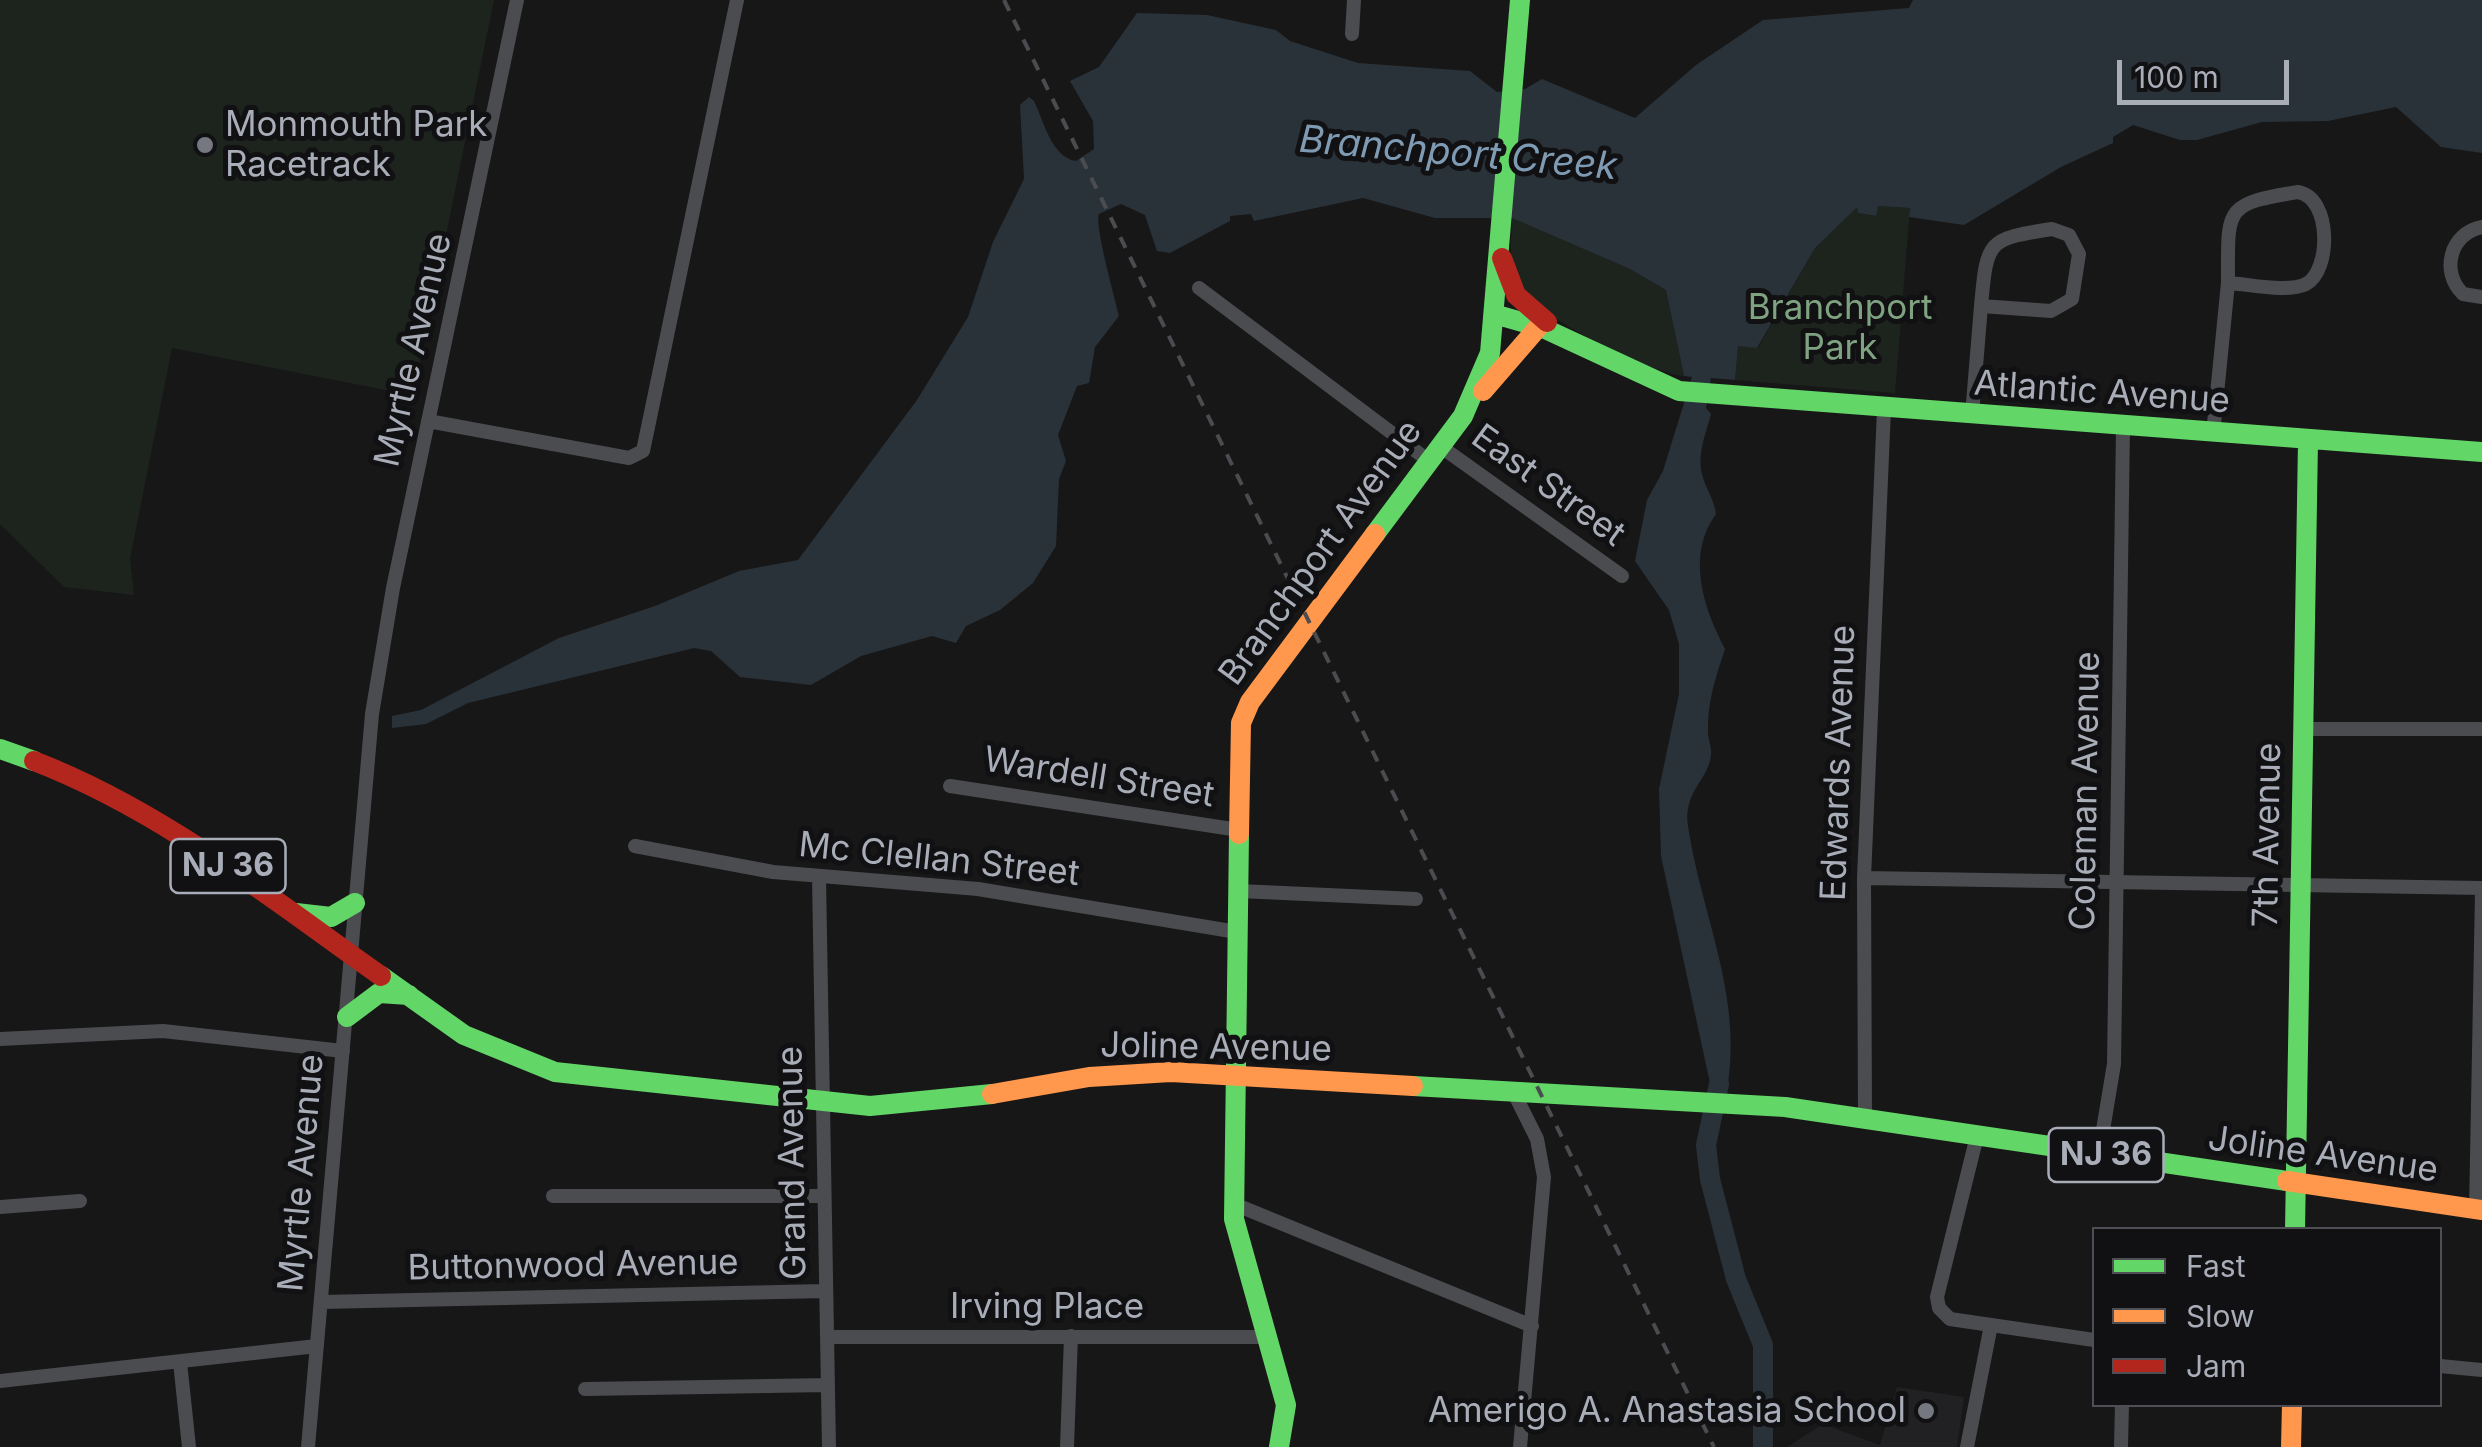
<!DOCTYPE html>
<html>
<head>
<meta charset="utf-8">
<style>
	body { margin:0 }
	#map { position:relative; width:2482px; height:1447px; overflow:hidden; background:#171717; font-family:Inter,sans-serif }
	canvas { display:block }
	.legend { position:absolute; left:2092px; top:1227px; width:350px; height:180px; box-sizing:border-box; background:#111113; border:2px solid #4d4f55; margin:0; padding:12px 18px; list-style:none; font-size:30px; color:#a8adb8 }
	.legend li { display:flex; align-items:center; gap:20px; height:50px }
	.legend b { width:50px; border:2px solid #4d4f55 }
	.scale { position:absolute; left:2117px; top:60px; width:172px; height:45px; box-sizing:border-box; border:5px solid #a8adb8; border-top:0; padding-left:12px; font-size:30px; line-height:35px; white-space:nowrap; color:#a8adb8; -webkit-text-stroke:8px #111113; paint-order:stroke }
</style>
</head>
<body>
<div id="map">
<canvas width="2482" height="1447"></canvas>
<ul class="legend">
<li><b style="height:12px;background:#63d668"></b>Fast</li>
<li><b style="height:12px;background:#ff974d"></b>Slow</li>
<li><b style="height:12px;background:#b3261e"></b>Jam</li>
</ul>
<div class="scale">100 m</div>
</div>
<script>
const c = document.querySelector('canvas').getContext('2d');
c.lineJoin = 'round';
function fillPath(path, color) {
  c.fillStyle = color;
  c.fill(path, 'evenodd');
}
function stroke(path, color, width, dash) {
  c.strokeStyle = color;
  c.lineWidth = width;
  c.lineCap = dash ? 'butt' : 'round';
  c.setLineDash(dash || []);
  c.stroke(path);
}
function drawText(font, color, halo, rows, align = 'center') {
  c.font = font + ' Inter,sans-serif';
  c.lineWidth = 10;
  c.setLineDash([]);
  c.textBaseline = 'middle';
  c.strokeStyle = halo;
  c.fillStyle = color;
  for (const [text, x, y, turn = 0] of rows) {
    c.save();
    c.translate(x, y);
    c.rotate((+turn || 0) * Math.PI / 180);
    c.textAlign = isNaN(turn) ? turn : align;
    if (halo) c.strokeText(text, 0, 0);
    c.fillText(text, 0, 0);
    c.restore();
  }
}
fillPath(new Path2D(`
	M 1897,1387 L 1964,1397 L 1957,1447 L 1787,1447 L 1823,1424 L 1880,1445 Z`), '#212123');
fillPath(new Path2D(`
	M 0,0 L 494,0 L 415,387 L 401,393 L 172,348 L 130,559 L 134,595 L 64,587 L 0,524 Z
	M 1858,205 L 1858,213 L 1875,216 L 1877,206 L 1910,208 L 1895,393 L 1735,380 L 1738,345 L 1758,348 L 1815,248 Z
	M 1512,218 L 1630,269 L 1666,290 L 1684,376 C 1648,372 1540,319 1521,287 C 1508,265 1511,242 1512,218 Z`), '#1d241e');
fillPath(new Path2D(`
	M 1913,0 L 2482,0 L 2482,153 L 2441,147 L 2396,107 L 2328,121 L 2262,122 L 2197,140 L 2180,140 L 2133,125 L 2113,137 L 2113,143 L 2061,167 L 1964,225 L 1909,217 L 1910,208 L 1878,206 L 1876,216 L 1858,213 L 1857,207 L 1815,248 L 1757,348 L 1738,346 L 1735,380 L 1711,378 L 1706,408 L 1711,414 C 1706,433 1697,454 1702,474 C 1705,488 1714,498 1716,514 C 1686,555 1703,607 1725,649 C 1716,676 1707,703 1708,732 C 1708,739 1712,748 1711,755 C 1708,781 1683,791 1688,826 C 1701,913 1742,994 1728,1084 L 1710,1083 L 1661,856 L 1659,789 L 1679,694 L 1679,644 L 1669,610 L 1635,561 L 1647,500 L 1663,471 L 1692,377 L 1684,376 L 1666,290 L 1630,269 L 1512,218 L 1435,218 L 1363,198 L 1254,221 L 1251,214 L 1230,216 L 1230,221 L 1170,253 L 1157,251 L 1145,215 L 1121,204 L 1099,214 C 1094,223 1115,298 1119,316 L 1095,347 L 1089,383 L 1077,386 L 1058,435 L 1066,461 L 1059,479 L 1056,546 L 1033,583 L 1000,610 L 966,626 L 956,643 L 932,636 L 861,656 L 811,685 L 740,677 L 711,651 L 694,648 L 468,703 L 426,724 L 392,728 L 392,716 L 421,710 L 559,638 L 655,606 L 739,571 L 798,560 L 917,400 L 968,317 L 993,242 L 1024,179 L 1020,105 L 1029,97 L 1034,101 C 1044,121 1051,157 1076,161 L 1094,149 L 1093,121 L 1070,81 L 1099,67 L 1137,13 L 1207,15 L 1276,30 L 1290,41 L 1358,63 L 1470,71 L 1497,92 L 1525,89 L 1542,79 L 1635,118 L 1696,65 L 1763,20 L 1909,8 Z`), '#2a3239');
stroke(new Path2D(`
	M 1719,1084 L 1706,1145 L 1710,1179 L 1736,1279 L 1763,1345 L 1763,1447`), '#2a3239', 20);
stroke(new Path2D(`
	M 1352,34 L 1354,0
	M 2298,192 C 2332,198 2331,271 2306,284 C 2288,293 2249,284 2228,283 C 2228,208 2223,204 2298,192 Z
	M 2482,227 C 2450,233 2440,272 2463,294 L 2482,297
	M 2052,229 L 2069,235 L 2079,254 L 2072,299 L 2051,311 L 1981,306 C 1987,240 1987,239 2052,229 Z
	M 1199,288 L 1429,461
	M 1972,415 L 1981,306
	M 428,421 L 629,458 L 643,451 L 737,0
	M 2213,434 L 2228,283
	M 1440,446 L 1622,576
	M 2303,729 L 2482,729
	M 950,786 L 1239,830
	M 635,846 L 773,872 L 978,889 L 1237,932
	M 819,878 L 829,1447
	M 1864,878 L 2482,888
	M 1239,891 L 1416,899
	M 0,1039 L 163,1031 L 343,1051
	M 1514,1093 L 1537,1139 L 1544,1177 L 1520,1447
	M 1865,1119 L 1864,878 L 1884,409
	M 1977,1136 L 1937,1297 L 1939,1308 L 1950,1319 L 2094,1340
	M 2099,1154 L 2114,1064 L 2123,427
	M 553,1196 L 824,1196
	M 1234,1204 L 1532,1326
	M 0,1207 L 80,1201
	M 2476,1210 L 2482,893
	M 322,1302 L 825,1291
	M 827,1337 L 1267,1337
	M 180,1362 L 189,1447
	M 2440,1366 L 2482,1370
	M 0,1381 L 317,1346
	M 585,1389 L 828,1385
	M 308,1447 L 372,714 L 393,588 L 517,0
	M 1067,1447 L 1071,1336
	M 1967,1447 L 1991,1325
	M 2121,1447 L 2122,1404`), '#4b4c50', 14);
stroke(new Path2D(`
	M 1494,314 L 1543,328 L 1679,391 L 2482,452
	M 1375,534 L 1463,416 L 1490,353 L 1520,0
	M 0,749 L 34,761
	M 1239,834 L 1234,1219 L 1286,1405 L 1279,1447
	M 296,913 L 331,917 L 355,903
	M 381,976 L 464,1035 L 555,1072 L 870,1106 L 992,1094
	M 347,1017 L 379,993 L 409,995
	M 1413,1086 L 1785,1107 L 2287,1181
	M 2295,1230 L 2308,441`), '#63d668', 20);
stroke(new Path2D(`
	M 1483,391 L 1541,324
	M 1239,834 L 1241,723 L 1250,702 L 1375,534
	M 992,1094 L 1089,1077 L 1171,1072 L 1413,1086
	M 2287,1181 L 2482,1210
	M 2291,1447 L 2292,1404`), '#ff974d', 20);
stroke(new Path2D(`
	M 1502,258 L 1516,295 L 1547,322
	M 34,761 C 163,811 269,897 381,976`), '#b3261e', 20);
stroke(new Path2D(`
	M 1004,0 L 1714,1447`), '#4b4c4f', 4, [12, 10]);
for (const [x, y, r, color] of [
	[205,145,10,"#757880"],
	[1926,1411,10,"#757880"]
]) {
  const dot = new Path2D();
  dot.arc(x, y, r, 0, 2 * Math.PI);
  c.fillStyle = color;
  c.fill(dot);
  stroke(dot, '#111113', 4);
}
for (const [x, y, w] of [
	[228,866,115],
	[2106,1155,115]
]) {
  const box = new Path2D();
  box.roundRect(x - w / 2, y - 27, w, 54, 8);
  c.fillStyle = '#111113';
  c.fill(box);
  stroke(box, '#a8adb8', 2.5);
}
drawText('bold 32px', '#a8adb8', null, [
	["NJ 36",228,866],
	["NJ 36",2106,1155]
]);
drawText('35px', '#a8adb8', '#111113', [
	["Monmouth Park",225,125],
	["Racetrack",225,165],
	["Amerigo A. Anastasia School",1906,1411,"right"]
], 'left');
drawText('35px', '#7fa381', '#111113', [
	["Branchport",1840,308],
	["Park",1840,348]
]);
drawText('35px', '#a8adb8', '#111113', [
	["Myrtle Avenue",414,350,-77],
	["Atlantic Avenue",2102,393,4],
	["East Street",1548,486,36],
	["Branchport Avenue",1321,553,-54],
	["Edwards Avenue",1839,763,-88],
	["Wardell Street",1099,778,9],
	["Coleman Avenue",2086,791,-89],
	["7th Avenue",2268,835,-89],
	["Mc Clellan Street",939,860,6],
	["Joline Avenue",1216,1048,1],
	["Joline Avenue",2323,1155,8],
	["Grand Avenue",793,1163,-91],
	["Myrtle Avenue",302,1173,-85],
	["Buttonwood Avenue",573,1266,-1],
	["Irving Place",1047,1307]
]);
drawText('italic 38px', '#7f9bb3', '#111113', [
	["Branchport Creek",1458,154,5]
]);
</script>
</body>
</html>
